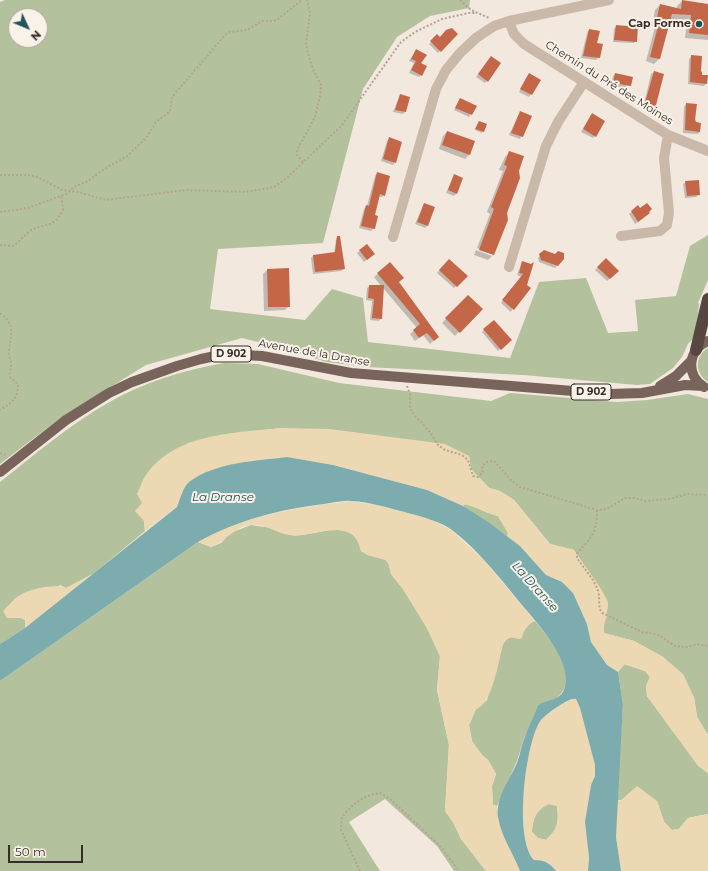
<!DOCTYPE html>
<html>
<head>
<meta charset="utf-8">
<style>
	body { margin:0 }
	#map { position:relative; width:708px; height:871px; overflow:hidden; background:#f2e8dd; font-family:Montserrat,sans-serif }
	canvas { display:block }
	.north { position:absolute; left:8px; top:8px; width:40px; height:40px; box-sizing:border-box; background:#f9f2e9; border:1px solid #aba39c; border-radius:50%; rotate:134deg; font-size:11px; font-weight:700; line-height:16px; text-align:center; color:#372d28 }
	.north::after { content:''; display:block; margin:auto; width:14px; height:18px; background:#1f5458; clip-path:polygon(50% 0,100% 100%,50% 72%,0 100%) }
	.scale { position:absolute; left:8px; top:845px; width:75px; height:18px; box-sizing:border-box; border:2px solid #372d28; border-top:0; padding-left:5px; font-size:12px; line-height:14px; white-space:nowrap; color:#372d28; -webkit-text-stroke:3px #f9f2e9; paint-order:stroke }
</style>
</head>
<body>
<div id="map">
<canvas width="708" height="871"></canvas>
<div class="north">N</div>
<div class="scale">50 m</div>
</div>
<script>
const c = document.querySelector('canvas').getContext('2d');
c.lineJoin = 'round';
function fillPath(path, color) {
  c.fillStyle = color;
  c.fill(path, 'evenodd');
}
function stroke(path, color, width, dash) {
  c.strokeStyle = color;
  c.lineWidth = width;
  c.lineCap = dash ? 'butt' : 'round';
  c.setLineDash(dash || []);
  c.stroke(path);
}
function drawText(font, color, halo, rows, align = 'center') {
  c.font = font + ' Montserrat,sans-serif';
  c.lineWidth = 4;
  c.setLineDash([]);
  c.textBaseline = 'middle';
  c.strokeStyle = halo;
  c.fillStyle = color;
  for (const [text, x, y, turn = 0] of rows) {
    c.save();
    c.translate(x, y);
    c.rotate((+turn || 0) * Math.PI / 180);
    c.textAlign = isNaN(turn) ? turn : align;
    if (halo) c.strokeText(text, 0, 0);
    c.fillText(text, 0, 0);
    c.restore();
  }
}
fillPath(new Path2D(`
	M 5,0 L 470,0 L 469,8 L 430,16 L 397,37 L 363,89 L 323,243 L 218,249 L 210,309 L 305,320 L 332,289 L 363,298 L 368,342 L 510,358 L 539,282 L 586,278 L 608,333 L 638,331 L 635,300 L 676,296 L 690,246 L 708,235 L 708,280 L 698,303 L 699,304 L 696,336 L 688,344 L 682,357 L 673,368 L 650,384 L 637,385 L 523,375 L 367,367 L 326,362 L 286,349 L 242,338 L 146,365 L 59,419 L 0,464 L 0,2 ZM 16,16 L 40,16 L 40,40 L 16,40 Z
	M 708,348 L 708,382 C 695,374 694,356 708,348 Z
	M 224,363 L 258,364 L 339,383 L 491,401 L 510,393 L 617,402 L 647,400 L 688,394 L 708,399 L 708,735 L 697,717 L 694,697 L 663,657 L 634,641 L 604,633 L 603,625 L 607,616 L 574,550 L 550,544 L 514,500 L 500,491 L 489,488 L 471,469 L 469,456 L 281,428 L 231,434 L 188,443 L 142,503 L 145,531 L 93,574 L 66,588 L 60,585 L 7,618 L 21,618 L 25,620 L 25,628 L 0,644 L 0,482 C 34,455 68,426 106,404 C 141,383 183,370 224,363 Z
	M 465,504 C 477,507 486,513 498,516 L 508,533 L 507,537 L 463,506 Z
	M 251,525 C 258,526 265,527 272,528 C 278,530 284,534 290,535 C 312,539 354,513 361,551 L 368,555 L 386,560 L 389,565 L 391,574 L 403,589 L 427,628 L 440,656 L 437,690 L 449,745 L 445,811 L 453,822 L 461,839 L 486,871 L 454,871 L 437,846 L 385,799 L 349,822 L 380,871 L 0,871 L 0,681 L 198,542 L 211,547 L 221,543 L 230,533 Z
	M 535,621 C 549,638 581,676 558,697 C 552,703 545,702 538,705 L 531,725 L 524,738 L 517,761 L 497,806 L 493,805 L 492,786 L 496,774 L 488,760 L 482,755 L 472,741 L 469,725 L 476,709 L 487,700 L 503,644 L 507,638 L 512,637 L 519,639 C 523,632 527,624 535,621 Z
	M 624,664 L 645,671 L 650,677 L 646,686 L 647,696 L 698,765 L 708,773 L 708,814 L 688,818 L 679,829 L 672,830 L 664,822 L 657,801 L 617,800 L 623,704 L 618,672 Z
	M 549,804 L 557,806 C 559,822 558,829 546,840 L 538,838 L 532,832 C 533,818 536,810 549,804 Z`), '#b4c19d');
fillPath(new Path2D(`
	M 281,428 L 329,429 L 445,444 L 469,456 L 471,469 L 489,488 L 500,491 L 514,500 L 550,544 L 574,550 C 580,559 607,595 608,603 C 608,614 603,622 604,633 L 634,641 L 663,657 L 683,674 L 694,697 L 697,717 L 708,735 L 708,773 L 698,766 L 647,696 L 646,686 L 650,677 L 645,671 L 625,664 L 618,672 L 607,665 L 591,642 L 587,624 L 562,582 L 546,575 L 520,546 L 507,537 L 508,533 L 498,516 C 486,513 477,507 465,504 L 463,506 L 427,490 L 333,465 L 287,457 L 246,462 L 212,470 L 188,483 L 177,507 L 145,531 L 144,521 L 135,511 L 142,503 L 137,494 C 140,488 142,480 146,475 C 175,433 235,433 281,428 Z
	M 350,501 L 377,505 L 429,518 L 451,530 L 482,558 L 535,621 C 527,624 524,630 522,638 L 519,639 C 511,636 508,637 503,644 C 499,660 492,705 476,709 L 469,725 L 472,741 L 482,755 L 488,760 L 496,774 L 492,786 L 493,805 L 497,806 C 498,830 511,849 520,871 L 486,871 L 461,839 L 453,822 L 445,811 L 449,745 L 437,690 L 440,656 L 427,628 L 403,589 L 391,574 L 389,565 L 386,560 L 368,555 L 361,551 C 354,513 310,539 289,535 C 277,533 264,523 250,525 C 234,527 225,542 211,547 L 198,542 C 245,515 298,507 350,501 Z
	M 93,574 L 25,628 L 25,620 L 21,618 L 7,618 L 3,611 C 8,606 12,601 17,597 C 27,589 55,583 66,588 Z
	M 572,699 L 576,699 L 580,708 L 595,765 L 595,776 L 591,785 L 585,822 L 589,858 L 588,871 L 556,871 C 550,863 544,860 534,860 C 515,842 523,740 540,721 C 549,711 561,705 572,699 ZM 549,804 L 557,806 C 559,822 558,829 546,840 L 538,838 L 532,832 C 533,818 536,810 549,804 Z
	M 637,786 L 657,801 L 664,822 L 672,830 L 679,829 L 688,818 L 708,814 L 708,871 L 621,871 L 616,837 L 617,800 L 620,801 Z`), '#ecd9b4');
fillPath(new Path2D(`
	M 287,457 L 333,465 L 427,490 L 463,506 L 488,522 L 520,546 L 546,575 L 562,582 L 573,593 L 587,624 L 591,642 L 607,665 L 618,672 L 623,704 L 616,837 L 621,871 L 588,871 L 589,858 L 585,822 L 591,785 L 595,776 L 595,765 L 580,708 L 576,699 C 571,698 566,702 562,704 C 555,708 543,716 539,723 C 525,747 514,840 534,860 C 544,860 550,863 556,871 L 520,871 C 513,853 501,836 498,817 C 495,799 510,779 517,763 C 520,755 521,747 524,739 C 528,728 534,717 538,705 C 549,699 562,701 565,686 C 571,662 542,629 528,612 C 504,584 482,553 452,530 C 439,521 423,517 408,513 C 389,508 370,502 351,501 C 343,500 333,503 324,504 C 281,509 237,520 198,542 L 0,681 L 0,644 L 25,628 L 177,507 C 180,500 183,487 189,482 C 216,462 256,461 287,457 Z`), '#7cacae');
fillPath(new Path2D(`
	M 682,1 L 708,5 L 708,40 L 685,38 L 687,20 L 669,19 L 659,59 L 654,64 L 646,61 L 655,27 L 652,26 L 655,10 L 660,5 L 677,9 L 677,6 Z
	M 616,26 L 636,41 L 634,43 L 613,42 L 614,29 Z
	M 589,30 L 596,44 L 599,57 L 596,60 L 581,58 L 587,33 Z
	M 456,34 L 438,53 L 429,44 L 437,36 L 439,38 Z
	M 416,51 L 426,55 L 421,64 L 421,75 L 419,77 L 409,73 L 414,63 L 409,61 Z
	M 692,56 L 706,83 L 704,86 L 688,84 L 689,59 Z
	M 489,59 L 487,81 L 485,83 L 476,77 Z
	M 654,72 L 654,108 L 652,111 L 643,108 L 651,74 Z
	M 616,74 L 630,85 L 622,88 L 611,85 L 613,76 Z
	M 527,77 L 540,80 L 529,97 L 519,92 Z
	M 400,95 L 409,98 L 405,112 L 403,114 L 393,112 Z
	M 460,99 L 475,107 L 469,117 L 454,110 Z
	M 686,104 L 696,105 L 695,123 L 700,132 L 697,134 L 683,133 L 684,107 Z
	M 520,112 L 530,117 L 520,139 L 509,135 Z
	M 590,117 L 595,136 L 593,138 L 581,132 Z
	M 478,123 L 486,125 L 482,133 L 475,130 Z
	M 447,132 L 474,142 L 469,155 L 465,159 L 439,149 L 443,136 Z
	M 390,138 L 395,162 L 393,165 L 381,161 L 387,141 Z
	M 510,152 L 507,220 L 493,255 L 488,260 L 474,255 L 476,250 L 492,256 L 492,254 L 477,248 L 490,214 L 487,212 L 503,171 L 499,170 L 505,157 Z
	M 377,173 L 384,195 L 382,197 L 379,197 L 373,216 L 374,228 L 371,231 L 359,228 L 364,209 L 367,206 L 375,176 Z
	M 454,175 L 457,193 L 454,196 L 446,193 Z
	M 686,182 L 699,194 L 696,197 L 685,198 L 683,184 Z
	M 424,204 L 427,226 L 425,228 L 415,224 Z
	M 638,207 L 646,216 L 635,224 L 629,214 Z
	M 338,237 L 344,269 L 341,271 L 313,274 L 311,258 L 313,256 L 334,254 L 336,239 Z
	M 360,251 L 371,256 L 364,262 L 357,253 Z
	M 544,251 L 563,258 L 555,268 L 539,262 L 538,258 Z
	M 606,259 L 618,271 L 607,281 L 595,270 Z
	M 449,260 L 466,276 L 454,288 L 437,273 Z
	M 522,262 L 531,265 L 511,312 L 501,303 L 522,277 L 517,275 Z
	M 390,264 L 398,283 L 434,340 L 430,344 L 423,335 L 415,341 L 410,334 L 417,328 L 383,288 L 381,318 L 379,321 L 370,320 L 372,301 L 366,300 L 367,288 L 370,286 L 381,286 L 374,277 Z
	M 267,270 L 289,306 L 285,310 L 264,311 L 263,274 Z
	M 468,296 L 481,309 L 455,336 L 442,323 Z
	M 484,330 L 508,342 L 498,351 L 482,332 Z`), '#0003');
fillPath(new Path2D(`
	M 682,0 L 708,4 L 708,35 L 689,33 L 691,15 L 672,14 L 660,59 L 650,57 L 659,22 L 656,22 L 660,4 L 681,9 Z
	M 627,24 L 638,25 L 637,42 L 614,40 L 616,25 L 627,26 Z
	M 452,28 L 458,34 L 441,52 L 430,41 L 437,34 L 440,37 L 446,30 Z
	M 589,29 L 600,31 L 597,43 L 603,44 L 600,58 L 583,56 Z
	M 416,49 L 427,55 L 421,63 L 427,66 L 422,76 L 411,70 L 416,61 L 411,59 Z
	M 691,55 L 702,56 L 701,71 L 702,72 L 702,75 L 708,75 L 707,84 L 690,82 Z
	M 491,56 L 501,63 L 488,82 L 478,74 Z
	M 654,71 L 664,74 L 655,109 L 644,106 Z
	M 529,73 L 541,80 L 532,95 L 520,89 Z
	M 615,73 L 633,77 L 631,86 L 613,83 Z
	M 400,94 L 410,97 L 406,112 L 395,110 Z
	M 460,98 L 477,106 L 472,115 L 455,108 Z
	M 686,103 L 697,104 L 695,119 L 696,122 L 701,123 L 700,132 L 685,130 Z
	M 520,111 L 532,116 L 523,137 L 511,133 Z
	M 592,113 L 605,121 L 596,137 L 583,129 Z
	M 479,121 L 487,124 L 484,132 L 475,129 Z
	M 447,131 L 475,141 L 470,155 L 442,145 Z
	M 389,137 L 402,142 L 396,163 L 383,159 Z
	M 509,151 L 524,156 L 519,171 L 520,178 L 507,213 L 508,220 L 494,255 L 479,250 L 494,209 L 491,207 L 507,166 L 504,165 Z
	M 377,172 L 390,176 L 385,196 L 380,194 L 375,215 L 378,216 L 375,229 L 361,226 L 366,205 L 369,206 Z
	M 454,174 L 463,178 L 457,194 L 448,190 Z
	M 699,180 L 700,195 L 687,196 L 685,181 Z
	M 424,203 L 435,207 L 428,226 L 417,222 Z
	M 647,203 L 652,209 L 649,212 L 650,213 L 638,222 L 631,211 L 638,205 L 640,208 Z
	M 337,236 L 340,236 L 345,269 L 315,272 L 313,255 L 335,252 Z
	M 367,244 L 375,254 L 367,260 L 359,250 Z
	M 544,250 L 555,254 L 558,251 L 564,253 L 564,259 L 558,266 L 541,260 L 539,254 Z
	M 606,258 L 619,271 L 610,279 L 597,267 Z
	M 449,259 L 468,276 L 457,287 L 439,270 Z
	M 522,261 L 531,264 L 534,262 L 527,285 L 531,288 L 514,310 L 502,300 L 523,274 L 519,273 Z
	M 390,262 L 404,278 L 399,282 L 439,337 L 434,341 L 427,333 L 419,338 L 413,330 L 420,324 L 377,273 Z
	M 289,268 L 290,307 L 268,307 L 267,269 Z
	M 369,285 L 384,285 L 382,319 L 372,318 L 374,299 L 368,298 Z
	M 468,295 L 483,309 L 460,333 L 445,318 Z
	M 494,320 L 512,340 L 501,350 L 483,329 Z`), '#c46749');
stroke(new Path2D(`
	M 460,0 L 471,10 L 489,18
	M 303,162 L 297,155 L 297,150 L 315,117 L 320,96 L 321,85 L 314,72 L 307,50 L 306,43 L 310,13 L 307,0
	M 0,175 L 28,175 L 38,177 L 62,190 L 78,192 L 106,200 L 186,190 L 246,192 L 274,187 L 288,177 L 342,125 L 401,42 L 415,32 L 442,19 L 469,13 L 477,13
	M 0,212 L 28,208 L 66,194 L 74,187 L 88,181 L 104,169 L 126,157 L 146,138 L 156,122 L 170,111 L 172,97 L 226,34 L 230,32 L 247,30 L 262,21 L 272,21 L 277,20 L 302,0
	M 0,245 L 13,246 C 19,242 24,236 30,231 C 43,222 53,230 63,210 L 61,195
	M 0,313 C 17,326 10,334 9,352 C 8,356 11,360 11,364 C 11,369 9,373 10,377 L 18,384 C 18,400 11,403 0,410
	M 407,386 L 410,394 L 410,409 L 415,416 L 430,432 L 438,445 L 445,450 L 462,455 L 468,460 L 473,476 L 478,477 L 483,472 L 482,466 L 487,462 L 494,461 L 512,481 L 520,487 L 597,510 L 607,509 L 625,498 L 634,498 L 646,501 L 669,499 L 687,494 L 708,495
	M 0,453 L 6,455
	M 597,510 C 597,533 592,537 577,553 L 577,558 C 584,568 592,577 597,588 C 601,596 597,606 602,613 L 642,632 L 657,634 L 675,646 L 687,647 L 697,644 L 708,646
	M 360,871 L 341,830 L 342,817 C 351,805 364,795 380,793 L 390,799 L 441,847 L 459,871`), '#b5a293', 2, [2, 2]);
stroke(new Path2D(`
	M 509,21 L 514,34 L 524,44 L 668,135 L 708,151
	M 621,236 L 660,231 L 667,225 L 669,213 L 664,158 L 668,135
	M 393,237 L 436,89 L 446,70 L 460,53 L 476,38 L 494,26 L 509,21 L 609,0
	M 509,267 L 546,146 L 558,122 L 584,82`), '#cab8a9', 10);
stroke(new Path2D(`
	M 660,386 L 676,376 L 691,361
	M 704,387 C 685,375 688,349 708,341
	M 0,472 L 66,420 L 109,393 L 132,382 L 177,366 L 201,359 L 225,354 L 262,356 L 351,373 L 610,394 L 642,393 L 685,385 L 703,386`), '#78645a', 10);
stroke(new Path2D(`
	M 696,350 L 708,299`), '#574740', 12);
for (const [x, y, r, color] of [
	[699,24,4,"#1f5458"]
]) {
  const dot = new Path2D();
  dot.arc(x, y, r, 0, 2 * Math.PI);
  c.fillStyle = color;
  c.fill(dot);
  stroke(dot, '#f9f2e9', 1.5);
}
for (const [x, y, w] of [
	[231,354,40],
	[591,392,40]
]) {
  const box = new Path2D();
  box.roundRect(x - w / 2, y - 8, w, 16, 3);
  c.fillStyle = '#f9f2e9';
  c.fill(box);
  stroke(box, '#372d28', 1);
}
drawText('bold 10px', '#372d28', null, [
	["D 902",231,354],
	["D 902",591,392]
]);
drawText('bold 11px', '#372d28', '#f9f2e9', [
	["Cap Forme",691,24]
], 'right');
drawText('11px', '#372d28', '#f9f2e9', [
	["Chemin du Pré des Moines",609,83,32],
	["Avenue de la Dranse",314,353,10]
]);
drawText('italic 12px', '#1f5458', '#f9f2e9', [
	["La Dranse",223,497],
	["La Dranse",535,587,48]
]);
</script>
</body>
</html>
